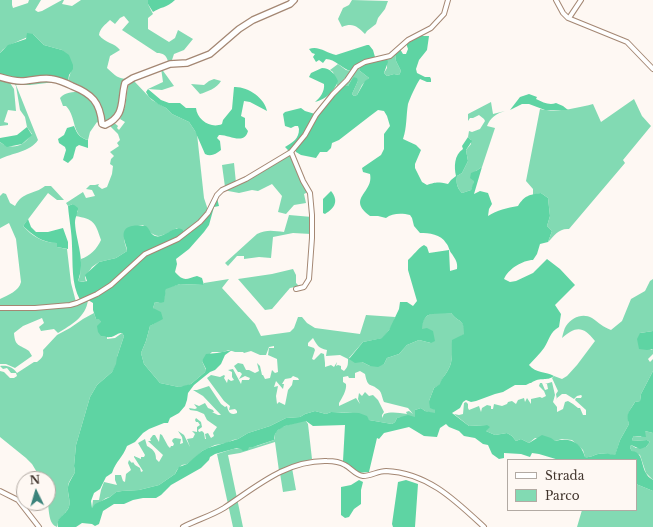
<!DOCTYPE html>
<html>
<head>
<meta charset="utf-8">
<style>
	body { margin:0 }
	#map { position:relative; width:653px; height:527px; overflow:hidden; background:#fef8f3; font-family:"Libre Baskerville",serif }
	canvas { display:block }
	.legend { position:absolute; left:507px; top:459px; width:130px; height:52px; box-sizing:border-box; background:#fef8f3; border:1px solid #b2aaa3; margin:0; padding:5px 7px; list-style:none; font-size:12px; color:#41342c }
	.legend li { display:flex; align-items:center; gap:8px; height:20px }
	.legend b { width:20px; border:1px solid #b2aaa3 }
	.north { position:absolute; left:16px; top:471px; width:40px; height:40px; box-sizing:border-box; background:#fef8f3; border:1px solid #b2aaa3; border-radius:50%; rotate:355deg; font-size:11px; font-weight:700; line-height:16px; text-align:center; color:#41342c }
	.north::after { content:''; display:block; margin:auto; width:14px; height:18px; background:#3c837b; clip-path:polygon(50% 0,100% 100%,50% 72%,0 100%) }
</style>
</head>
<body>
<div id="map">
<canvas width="653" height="527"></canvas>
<ul class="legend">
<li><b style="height:5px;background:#fff"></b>Strada</li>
<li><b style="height:11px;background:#82dab3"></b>Parco</li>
</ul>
<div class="north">N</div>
</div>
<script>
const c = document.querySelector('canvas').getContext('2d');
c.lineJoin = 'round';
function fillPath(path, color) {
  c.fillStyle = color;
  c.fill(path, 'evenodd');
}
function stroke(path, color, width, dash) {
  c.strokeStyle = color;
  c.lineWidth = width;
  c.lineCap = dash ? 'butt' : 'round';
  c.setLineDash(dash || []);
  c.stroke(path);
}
fillPath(new Path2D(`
	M 0,0 L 12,0 L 12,5 L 13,8 L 28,3 L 29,0 L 41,0 L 35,10 L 38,12 L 42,11 L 62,0 L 64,0 L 62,4 L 72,6 L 81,0 L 148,0 L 148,4 L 153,14 L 148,18 L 148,29 L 169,42 L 175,38 L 178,30 L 193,39 L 184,50 L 174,54 L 172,60 L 168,61 C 166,55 163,53 157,53 L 122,30 L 129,22 L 124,16 L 120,18 L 115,24 L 110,20 C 105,25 100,28 99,35 C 105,43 115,43 120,50 L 110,56 L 107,68 C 113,73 119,81 128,78 L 116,115 L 104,122 L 92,95 L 78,85 L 68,81 L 71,71 L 62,50 L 44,45 L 33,34 C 24,40 6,44 0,53 Z
	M 352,0 L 388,1 L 385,9 L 378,18 L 376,24 L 367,31 L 365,34 C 358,27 353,22 342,27 L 338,19 L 343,8 L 349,5 Z
	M 395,54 L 396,61 L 401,71 L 399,75 L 394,74 L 387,76 L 384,73 L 387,68 L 387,59 Z
	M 338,64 L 346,70 L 351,71 L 348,75 L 334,90 L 337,85 L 333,72 L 330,70 Z
	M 360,66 L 360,71 L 369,78 L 362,85 L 357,95 L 354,96 L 352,94 L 358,81 L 353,77 L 348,86 L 343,86 L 354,71 Z
	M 161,68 L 174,86 L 162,90 L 148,89 L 163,82 Z
	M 0,78 L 8,80 L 14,89 L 16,111 L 8,110 L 4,122 L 8,123 L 8,125 L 0,126 Z
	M 48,79 L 55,82 L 30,85 L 16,85 L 38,140 C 30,152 12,153 0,159 L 0,142 C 5,147 16,148 22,144 C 26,142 29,137 32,134 L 27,127 L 25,117 L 20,110 L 16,86 L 12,81 Z
	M 214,79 L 221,81 C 217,88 207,92 200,94 L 191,84 L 204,85 L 209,81 Z
	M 134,81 L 152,100 L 166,108 L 172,114 L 189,122 L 197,134 L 204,198 L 208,210 L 197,223 L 182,234 L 177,228 C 159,237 158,241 143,225 L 138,226 L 124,240 L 127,251 L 116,258 L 99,262 L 92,267 L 85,277 L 86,282 L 78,281 L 80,276 L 81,259 C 90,256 97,249 101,240 C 95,222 94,219 75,216 L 78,211 L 73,204 L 68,206 L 66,203 L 83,192 L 86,198 L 95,196 L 92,190 L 86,189 L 90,185 L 95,185 L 99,184 L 98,186 L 102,189 L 107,187 L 112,174 L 113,166 L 110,164 L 111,159 L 114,156 L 110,152 L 119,146 L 117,143 L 120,140 L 118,134 L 109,125 L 113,122 L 118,126 L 117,128 L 119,130 L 125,122 L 120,119 L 125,107 L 128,86 Z
	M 80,92 C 95,100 100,106 100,124 L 97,122 L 90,132 L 88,140 C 71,136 77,117 66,106 L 63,106 L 60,98 C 65,92 73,92 80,92 Z
	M 634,99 L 642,116 L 651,126 L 623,160 L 625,163 L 569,229 C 559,228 555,235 548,242 L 552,231 L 547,226 L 550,216 L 548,198 L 541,193 L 533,195 L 533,189 L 526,181 L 540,109 C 557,113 577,108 593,104 L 601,122 Z
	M 491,102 L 493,114 L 505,111 C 497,113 490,118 487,126 L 495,128 L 482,167 L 476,171 L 473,186 L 471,190 L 462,193 C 457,188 456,183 457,176 L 462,173 L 468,161 L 466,150 L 471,144 L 471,140 L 468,137 L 469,131 L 472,132 L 480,129 L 485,121 L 484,119 L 479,115 L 473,118 L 470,118 L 468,121 L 468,114 Z
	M 287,156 L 292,156 L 308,192 L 304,194 L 306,203 L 294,205 L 286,214 L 278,212 L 282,196 L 272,184 L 258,191 L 252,190 L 239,193 L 223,190 Z
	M 234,163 L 236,183 L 225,187 L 222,165 Z
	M 45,186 L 51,186 L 64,200 L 57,200 L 48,193 L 23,226 C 32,236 43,243 57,243 L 57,247 L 67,249 L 71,283 L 76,302 L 61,305 L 0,307 L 0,299 C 8,295 19,291 21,282 L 16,239 L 9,223 L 0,228 L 0,196 L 3,193 L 6,194 L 10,203 L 15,206 C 23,191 34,195 45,186 Z
	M 289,215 L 312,217 L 311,234 L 293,233 L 273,237 L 271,258 L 259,257 L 244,259 L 244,256 L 237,256 L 228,266 L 225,263 L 257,234 C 267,229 274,231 284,232 Z
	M 293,269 L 296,275 L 296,283 L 299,286 L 290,288 L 272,309 L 265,310 L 238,279 L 272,274 Z
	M 229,279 L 222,288 L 255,324 L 261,336 L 290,332 L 294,328 L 298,317 L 302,317 L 307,323 L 315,328 L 360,334 L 366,315 L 395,317 L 394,323 L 389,330 L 383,338 L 363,342 L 349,358 L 362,362 L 370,366 L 384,364 L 387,358 L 399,354 L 407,345 L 419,340 L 431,343 C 428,339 423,333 422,329 C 421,320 426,314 435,313 C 440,313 445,314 451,313 C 459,324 464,317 465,334 C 445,343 457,356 448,370 C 445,376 442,377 441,384 L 434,388 L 429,401 L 435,410 L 435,414 L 425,411 L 421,408 L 415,410 L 415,417 L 403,417 L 397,418 L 395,422 L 392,424 L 369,420 L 353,413 L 341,412 L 331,412 L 326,414 L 315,411 L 305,414 L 300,417 L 286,418 L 270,426 L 248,433 L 238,439 L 233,440 L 227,443 L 215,445 L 202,451 L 194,459 L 187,464 L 182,465 L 177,470 L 175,474 L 159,485 L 139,490 L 122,491 L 116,492 L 110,497 L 106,498 L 92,508 L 93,500 L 99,500 L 101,490 L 104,482 L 117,485 L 115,480 L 115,475 L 121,475 L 123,481 L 125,482 L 126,474 L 131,470 L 128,463 L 129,460 L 132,463 L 133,462 L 135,465 L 140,468 L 141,472 L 143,471 L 134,457 L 134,456 L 141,459 L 141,457 L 144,457 L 145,455 L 138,443 L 145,439 L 147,446 C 152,449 156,451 156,459 L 159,462 L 163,455 L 148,441 L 151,441 L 150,439 L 153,435 L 155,435 L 159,442 L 160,434 L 162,435 L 168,446 L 170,448 L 171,446 L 173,446 L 174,444 L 172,441 L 173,439 L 175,438 L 181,439 L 180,444 L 183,443 L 182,437 L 178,431 L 184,435 L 190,447 L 187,439 L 193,438 L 195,434 L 192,431 L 197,432 L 197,427 L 200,425 L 198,422 L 196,422 L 195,420 L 196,418 L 201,422 L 202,427 L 198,430 L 199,432 L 202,431 L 204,433 L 205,439 L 206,439 L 205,434 L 208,433 L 211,438 L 214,436 L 213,433 L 217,427 L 207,420 L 204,414 L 197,411 L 190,410 L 189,408 L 195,409 L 197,408 L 194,404 L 199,406 L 205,403 L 208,408 L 213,410 L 214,412 L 212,412 L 218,415 L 221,415 L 203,396 L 193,390 L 197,390 L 209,386 L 221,404 L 225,407 L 227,406 C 228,411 230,416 237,413 L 237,411 L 235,409 L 229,410 L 230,406 L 224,401 L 207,378 L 211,375 L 220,377 L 224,375 L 225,376 L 224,378 L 227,383 L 228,379 L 231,381 L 234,380 L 232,377 L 232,372 L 228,370 L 233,369 L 241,384 L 242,380 L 249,380 L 250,378 L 245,376 L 239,379 L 242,374 L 240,372 L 238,372 L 234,366 L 238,363 L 243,364 L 246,370 L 249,370 L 255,373 L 259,371 L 257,363 L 260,366 L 262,375 L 263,375 L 265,379 L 270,378 L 272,370 L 275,373 L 278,372 L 277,359 L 268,355 L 269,348 L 274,348 L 274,346 L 269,347 L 266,355 L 260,355 L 251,351 L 244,353 L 243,352 L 235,352 L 229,350 L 223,352 L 212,352 L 202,361 L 206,370 L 205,372 L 191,384 L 186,386 L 179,387 L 160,383 L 144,364 L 141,353 L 146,341 L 150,326 L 158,321 L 153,308 L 155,302 L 160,303 L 164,298 L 166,288 L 180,284 L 204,285 L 204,283 ZM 313,338 C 317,345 318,348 327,350 L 326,356 L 340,355 L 348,359 C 348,365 348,367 344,371 L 341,369 L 341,366 L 338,365 L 336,366 L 337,362 L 334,367 L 331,365 L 325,367 L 325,363 L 324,354 L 321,353 L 314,360 L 312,359 L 315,350 L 314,348 L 308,346 L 308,343 ZM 360,371 L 365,374 C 368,389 370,382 379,390 C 382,393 382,398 384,402 L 408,408 L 413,414 L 409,411 L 406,412 L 407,414 C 399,413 392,411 384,414 L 382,418 L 382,415 L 384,412 L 378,400 L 373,395 L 369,396 L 365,392 L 362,396 L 359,393 L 358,399 L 360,404 L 356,398 L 339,406 L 339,403 C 342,398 347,390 346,384 L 343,382 L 343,377 L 348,376 L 349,378 L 355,378 L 355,373 ZM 293,376 L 298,378 L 299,380 L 293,380 L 292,385 L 288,390 L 285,405 L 279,402 L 277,404 L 276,396 L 278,386 L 274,387 L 276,381 L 283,389 L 284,384 L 282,384 L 285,379 L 291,378 Z
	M 653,279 L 653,331 L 640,333 L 651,350 L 653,349 L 653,354 L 648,359 L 650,362 L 653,359 L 653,371 L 641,394 L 640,401 L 635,402 C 630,410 626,414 629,424 L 620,440 L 615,456 C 609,454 605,453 598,454 C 594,455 590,458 585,457 L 583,450 L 572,440 L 562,439 L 555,441 L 535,438 L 529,443 L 521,439 L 516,441 L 512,436 L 507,433 L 495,435 L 486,431 L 487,425 L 469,426 L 454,414 L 459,415 L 463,414 L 464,403 L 466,402 L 468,404 L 468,408 L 469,410 L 479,406 L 481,412 L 482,408 L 487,405 L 491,406 L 491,409 L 493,409 L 494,404 L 502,406 L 507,404 L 508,402 L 512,401 L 516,404 L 518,400 L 524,398 L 525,402 L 527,398 L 531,404 L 531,399 L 540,397 L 542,398 L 546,396 L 544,391 L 539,386 L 540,383 L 542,383 L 545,390 L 548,389 L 547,384 L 545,384 L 552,382 L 555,395 L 553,402 L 557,407 L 557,412 L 563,409 L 565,402 L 568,401 L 573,404 L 578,408 L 580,408 L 583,415 L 586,415 L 586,410 L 575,400 L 576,398 L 581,398 L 582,396 L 581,395 L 577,396 L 574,399 L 566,394 L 562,394 L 557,398 L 557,400 L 556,394 L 558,391 L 552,378 L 554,376 L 562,379 L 567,376 L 577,365 L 595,341 C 583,326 576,326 562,338 C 563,334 564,329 566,326 C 572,317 583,313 592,318 C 599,323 603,327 611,330 L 622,321 L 631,299 L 645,291 L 650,281 Z
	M 88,300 C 86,317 71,325 58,333 L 54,329 L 41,331 L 39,327 L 44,323 L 42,318 L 23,326 L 14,333 C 15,347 19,344 29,351 L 32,356 L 15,368 L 6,364 L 0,364 L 0,309 L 63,306 Z
	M 94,313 L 96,319 L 100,319 L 101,322 L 101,336 L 107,337 L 107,339 L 115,338 L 122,333 L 124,336 L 117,357 L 117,364 L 112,372 L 97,385 L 90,397 L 76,445 L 74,466 L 75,472 C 73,477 68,481 68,487 C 67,494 72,503 68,509 C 62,518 59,515 57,527 C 55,526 53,525 52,523 C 47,515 48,488 48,479 L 41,479 L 32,464 L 26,458 L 0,437 L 0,371 L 4,372 L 10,378 L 14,378 L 17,376 L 16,373 L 11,373 L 7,368 L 3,369 L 0,366 C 7,365 13,367 17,373 L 34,362 L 37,362 C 42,358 44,356 43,350 L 57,335 L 70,328 L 83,319 Z
	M 302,421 L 306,421 L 308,424 L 312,459 L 279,471 L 275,442 L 240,453 L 228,455 L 243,527 L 233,527 L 217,454 L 233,449 L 257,446 L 274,440 C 275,438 275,436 275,434 C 279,425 294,424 302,421 Z
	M 645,431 L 653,433 L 653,480 L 646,473 L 640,455 L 632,451 L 630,448 L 631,445 L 636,448 L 646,447 L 650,442 L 647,440 L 633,441 L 632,439 L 634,436 L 641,437 Z
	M 292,468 L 296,490 L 283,492 L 280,473 Z
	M 636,484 L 653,491 L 653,527 L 577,527 L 582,510 L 636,510 Z`), '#82dab3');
fillPath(new Path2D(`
	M 148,0 L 175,0 C 167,8 160,7 153,12 L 148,4 Z
	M 27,33 L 33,34 L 44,45 L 62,50 L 69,55 L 73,65 L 73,69 L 69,75 L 68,81 C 46,74 22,80 0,75 L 0,53 L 8,45 L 26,39 Z
	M 421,35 L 423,36 L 429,36 L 427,50 L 419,60 L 416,69 L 417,73 L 425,77 L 430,77 L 431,79 L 431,82 L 427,82 L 420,79 C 416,85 410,98 408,104 C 406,116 407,127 403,139 L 416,145 L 421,150 L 415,164 L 415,168 L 422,182 L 427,185 C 437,182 437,182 448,184 L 451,180 L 456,176 C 454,167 454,155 463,149 L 462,146 L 468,137 L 472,141 L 466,150 L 468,161 L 462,173 L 457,176 C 456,183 457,188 462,193 L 471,190 L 474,181 L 470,178 L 471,173 L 476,171 L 482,167 L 474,194 L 480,191 L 488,193 L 492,204 L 489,209 L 488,216 C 497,210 507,208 518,206 C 525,195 529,195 541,193 L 548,198 L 550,216 L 547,226 L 552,231 L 548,242 L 540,244 L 537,254 L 533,260 C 523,260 508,269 504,279 L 510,282 L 516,281 L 533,273 L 547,259 L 560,269 L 575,285 L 555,305 L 561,314 L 559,327 C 549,333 550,339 544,348 C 540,354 534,359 529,365 C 536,374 546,371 554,376 C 546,382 541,376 531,383 L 530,383 L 526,385 L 515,385 L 503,392 L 495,394 L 476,401 L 471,402 L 466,400 L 463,402 L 460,408 L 452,413 L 469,426 L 487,425 L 490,427 L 486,431 L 495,435 L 507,433 L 512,436 L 516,441 L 521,439 L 529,443 L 542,435 L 551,438 L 555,441 C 570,437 581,442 585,457 C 590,458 594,455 598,454 C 605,453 609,454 615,455 L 620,440 L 629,424 C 625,413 630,411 635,402 L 640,401 L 641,394 L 653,371 L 653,433 L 645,431 L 646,437 L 634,436 L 632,439 L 633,441 L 647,440 L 650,442 L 646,447 L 640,449 L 631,445 L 630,448 L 632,451 C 643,452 641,465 646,473 C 647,476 650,478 653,480 L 653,491 L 636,484 L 636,460 L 559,460 L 539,454 L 532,453 L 530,457 L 521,454 L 504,453 L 504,458 L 499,459 L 492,454 L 488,445 L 483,444 L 475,438 L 464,436 L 459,431 L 449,427 L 446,424 L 440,428 L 437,437 L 424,436 L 409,427 L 384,433 L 379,439 L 377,438 L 369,472 L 357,473 L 350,466 L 343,461 L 345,425 L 313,426 L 306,421 L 285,426 L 278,430 L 275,434 L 274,440 L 253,447 L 249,447 L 248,450 L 243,451 L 241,449 L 237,448 L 215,454 L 210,457 L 209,460 L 201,468 L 171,485 L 161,495 L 156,498 L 143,498 L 133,500 L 124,504 L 114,504 L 103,511 L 99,524 L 95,526 L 92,524 L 82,523 L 76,527 L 58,527 C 56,517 64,516 68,509 C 72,503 67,493 68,487 C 69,481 73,477 75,472 L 74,466 L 76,445 L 90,397 L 97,385 L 112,372 L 116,364 L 117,357 L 124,336 L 122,333 C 118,333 118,334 114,336 C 110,338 105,337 101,336 L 98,332 L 97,326 L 101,322 L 99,319 L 96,319 L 93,310 L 93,303 L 88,300 L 97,296 L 119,280 L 146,255 L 179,240 L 192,231 L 202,223 L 217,198 L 219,206 L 214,207 L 209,225 L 204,232 L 189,249 L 176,259 L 177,264 L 175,272 C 184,282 186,279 197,276 L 202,278 L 204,285 L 180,284 L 166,289 L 164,302 L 160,303 L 155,302 L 153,308 L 161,312 L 163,319 L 150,326 L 146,341 L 141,353 L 144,364 L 160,383 L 179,387 L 191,384 L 205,372 L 206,369 L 202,361 L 206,354 L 217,353 L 232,350 L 225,355 L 221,364 L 215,370 L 210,372 L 194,385 L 188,393 L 187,400 L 185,406 L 179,413 L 170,418 L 168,423 L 164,423 L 149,429 L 143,433 L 135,442 L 127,446 C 123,457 116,461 112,473 L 106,477 L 100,489 L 94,493 L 91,501 L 92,508 L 95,504 L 110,497 L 116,492 L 122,491 L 139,490 L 159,485 L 175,474 L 179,467 L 187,464 L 202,451 L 208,448 L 238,439 L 248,433 L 270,426 L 286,418 L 300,417 L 305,414 L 315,411 L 326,414 L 331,412 L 359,413 L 367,416 L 369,420 L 392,424 L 395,422 L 397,418 L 408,415 L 415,417 L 415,410 L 421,408 L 425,411 L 435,413 L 435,410 L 430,408 L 429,401 L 434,388 L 440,384 C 442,377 445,376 448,370 C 454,361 451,350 452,340 L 464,334 C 464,317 459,324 451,313 C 435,316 424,308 422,329 L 427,328 L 433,331 L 435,341 L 431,343 L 419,340 L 407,345 L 399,354 L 387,358 L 384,364 L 378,367 L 370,366 L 362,362 L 355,363 L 349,359 L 363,342 L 382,338 L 389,330 L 399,309 L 400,302 L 407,302 L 413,306 L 417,301 L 408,270 L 408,260 C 414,255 417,249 424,245 L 427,247 L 429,253 L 449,250 L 450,271 L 457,269 C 458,262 455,259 452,254 C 449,251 449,246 446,243 C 441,234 429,233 420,233 L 414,226 L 412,218 L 410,215 C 402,213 392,213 386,218 L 378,216 L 370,216 C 346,198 374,193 370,174 L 363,172 L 362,168 L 381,155 L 384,149 L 384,134 L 390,126 L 387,116 L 384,111 L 378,110 L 370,116 L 339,140 L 332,143 L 331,148 L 327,152 L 320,152 L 316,158 L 301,155 L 296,152 L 296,149 L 307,136 L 314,120 L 343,86 L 348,86 L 353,77 L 357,78 L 358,81 L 352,94 L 354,96 L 357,95 L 365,81 L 369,78 L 360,71 L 360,66 L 369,62 L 387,59 L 388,62 L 384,73 L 387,76 L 394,74 L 399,75 L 401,71 L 396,61 L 395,54 L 400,49 L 403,54 L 406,54 L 408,49 L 406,43 Z
	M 367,45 L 369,45 L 373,50 L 375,57 L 351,71 C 342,69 335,59 326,59 L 323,63 L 319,60 L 316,62 L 313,57 L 315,54 L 312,53 L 309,49 C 318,45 327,53 336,55 Z
	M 322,68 C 330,68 335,74 338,81 C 334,92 326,99 315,102 C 320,98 325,91 324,84 L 309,77 L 311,73 Z
	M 234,87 C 247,86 265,98 267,111 L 250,102 L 244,101 L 241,116 L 245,118 L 245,127 L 248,131 C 244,146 228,134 219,135 L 217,138 L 220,141 L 221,150 C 216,154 211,157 205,154 L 195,131 L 189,122 L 172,114 L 166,108 L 158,104 L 149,97 L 146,92 L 148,89 L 161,100 L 169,103 L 180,103 L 186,108 L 196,108 C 197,120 211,129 222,124 L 223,120 L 232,109 Z
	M 529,94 L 537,97 L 536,99 C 543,102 549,106 556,103 L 563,106 L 568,110 L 545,110 L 529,104 L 522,104 L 510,110 L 520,97 Z
	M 301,108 L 305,111 L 315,114 L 303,138 L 287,152 L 288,150 L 285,147 C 293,142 299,139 299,129 L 298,126 L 295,126 L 291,128 L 285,126 L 283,114 L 285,112 Z
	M 74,126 C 77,134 80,138 88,140 L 88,148 L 79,145 L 76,147 L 73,158 L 68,163 L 63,160 L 66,150 L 65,147 L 59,143 L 58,139 L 64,135 L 67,128 Z
	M 27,127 L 32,135 L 22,144 L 7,147 L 0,142 L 0,138 L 17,135 Z
	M 331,191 C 339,201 335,208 325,214 L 323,213 L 323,199 Z
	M 73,204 L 78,208 C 78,213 75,217 75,223 C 76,242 86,261 78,281 L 84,282 L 87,281 L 85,275 L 99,262 L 116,258 L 127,251 C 127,246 124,242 124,238 C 121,224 137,225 146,226 C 149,228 151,235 155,236 C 165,239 173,224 183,230 L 183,232 L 178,237 L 150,250 L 110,283 L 102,289 L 80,300 C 71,283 73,264 72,246 C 72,233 69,219 68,206 Z
	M 28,219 L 31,227 L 36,232 L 48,232 L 63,228 L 68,242 L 68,249 L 57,247 L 57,243 C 42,243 33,235 23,226 Z
	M 653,331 L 653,349 L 647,350 L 639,349 L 637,339 L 640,333 Z
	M 359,480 L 363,482 L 361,490 L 361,504 L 354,509 L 349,517 L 345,518 L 341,515 L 341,487 L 351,485 Z
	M 406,480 L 418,484 L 415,527 L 393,527 L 392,524 L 398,482 Z`), '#5ed4a3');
const street = new Path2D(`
	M 556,0 L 563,13 L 568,18 L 627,42 L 653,69
	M 569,18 L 581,0
	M 291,152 L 303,181 L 310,193 L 312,215 L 312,238 L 309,279 L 304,287 L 296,289
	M 0,308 L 35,308 L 70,305 L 77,303 L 97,294 L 111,285 L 145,254 L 178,239 L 200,222 L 208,213 L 217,195 L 222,190 L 246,179 L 291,152 L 305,135 L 316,115 L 333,94 L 347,80 L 356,67 L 365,62 L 390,56 L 408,40 L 431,28 L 444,14 L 448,0
	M 0,491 L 18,500 L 39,527
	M 183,527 C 196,520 211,516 224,508 C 256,487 286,460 327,461 C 333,461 340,462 345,465 C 351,468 355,475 363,476 C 371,476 378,471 386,471 C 428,473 455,500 484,527`);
const secondary = new Path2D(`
	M 0,77 C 7,79 14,81 21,81 C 31,81 42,77 52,79 C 59,80 66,83 72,86 C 92,94 100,102 102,124 L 105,125 C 126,116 120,101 125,83 L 133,78 L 170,64 L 187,63 L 210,54 L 239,29 L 253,20 L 290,4 L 294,0`);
stroke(street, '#a48773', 6);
stroke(secondary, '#a48773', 8);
stroke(street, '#fff', 4);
stroke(secondary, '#fff', 5.5);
</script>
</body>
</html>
